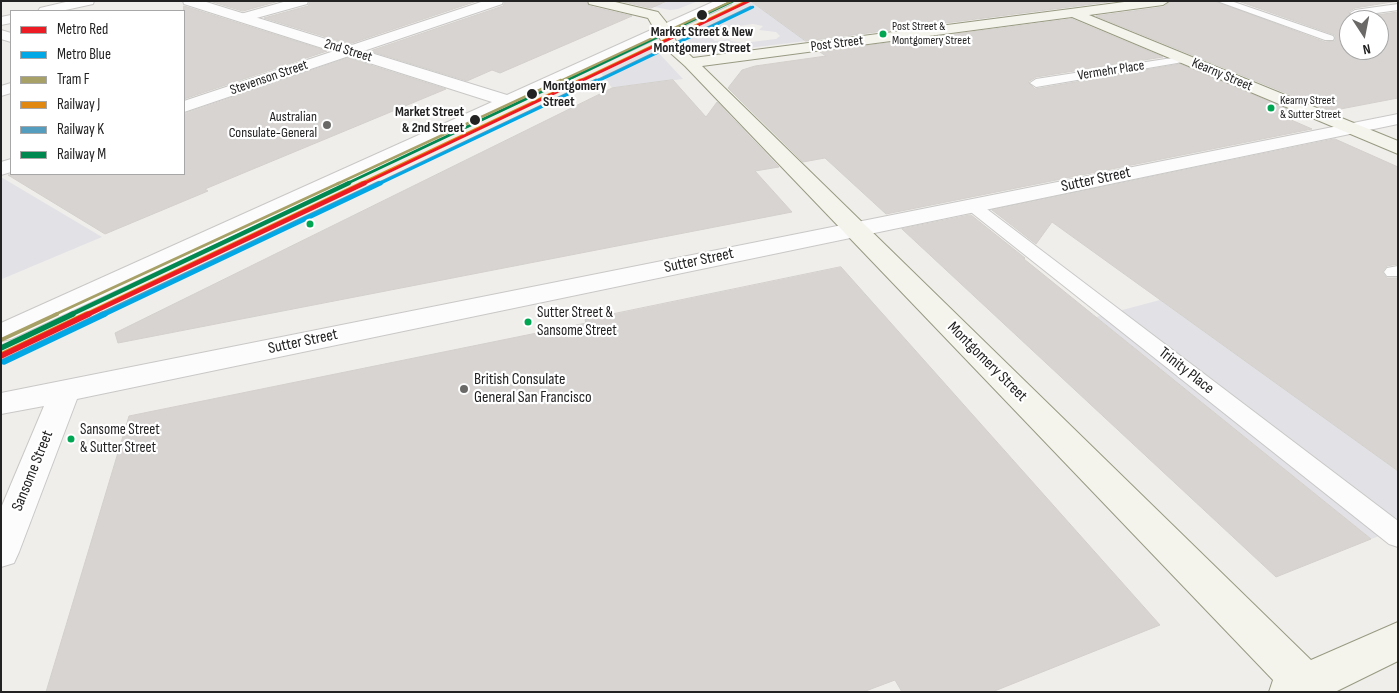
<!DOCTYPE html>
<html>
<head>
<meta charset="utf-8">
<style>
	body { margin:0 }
	#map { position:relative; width:1399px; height:693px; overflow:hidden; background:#f0eeeb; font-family:"Sofia Sans Condensed",sans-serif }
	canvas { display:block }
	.frame { position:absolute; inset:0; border:2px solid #222; pointer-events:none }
	.legend { position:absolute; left:10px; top:10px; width:175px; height:165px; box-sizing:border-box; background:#fff; border:1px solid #a7a7a7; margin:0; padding:6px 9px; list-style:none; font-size:15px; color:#222 }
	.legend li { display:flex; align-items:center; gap:10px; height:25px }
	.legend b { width:25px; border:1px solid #a7a7a7 }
	.north { position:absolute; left:1339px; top:10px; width:50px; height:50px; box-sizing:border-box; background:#fff; border:1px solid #a7a7a7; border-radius:50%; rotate:169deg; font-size:14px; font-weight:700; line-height:20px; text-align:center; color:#222 }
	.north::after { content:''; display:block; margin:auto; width:18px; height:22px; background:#6a6968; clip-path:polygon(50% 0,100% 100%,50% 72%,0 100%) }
</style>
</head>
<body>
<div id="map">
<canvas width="1399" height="693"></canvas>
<div class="frame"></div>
<ul class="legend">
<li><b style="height:6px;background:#ed1c24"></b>Metro Red</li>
<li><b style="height:6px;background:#02a7e5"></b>Metro Blue</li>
<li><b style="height:6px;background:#a8a167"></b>Tram F</li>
<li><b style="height:6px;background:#e18813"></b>Railway J</li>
<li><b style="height:6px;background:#549dbf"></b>Railway K</li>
<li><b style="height:6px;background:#008851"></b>Railway M</li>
</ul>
<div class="north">N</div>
</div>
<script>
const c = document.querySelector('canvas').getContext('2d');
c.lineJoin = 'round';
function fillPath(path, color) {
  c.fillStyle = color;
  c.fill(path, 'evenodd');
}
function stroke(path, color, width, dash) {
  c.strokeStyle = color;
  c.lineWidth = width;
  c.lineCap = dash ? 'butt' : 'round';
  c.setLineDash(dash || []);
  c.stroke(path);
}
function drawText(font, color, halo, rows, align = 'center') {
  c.font = font + ' "Sofia Sans Condensed",sans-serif';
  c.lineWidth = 4.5;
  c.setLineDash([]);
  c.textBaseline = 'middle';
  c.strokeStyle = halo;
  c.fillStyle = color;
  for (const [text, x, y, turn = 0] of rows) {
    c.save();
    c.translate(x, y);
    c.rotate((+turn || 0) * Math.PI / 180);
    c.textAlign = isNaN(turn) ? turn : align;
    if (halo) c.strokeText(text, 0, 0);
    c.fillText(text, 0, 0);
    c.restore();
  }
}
fillPath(new Path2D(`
	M 625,1 L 650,1 L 662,4 L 668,1 L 698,1 L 678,9 L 670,10 Z
	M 751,1 L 806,41 L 707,53 L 700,52 L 687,40 L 686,36 L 692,30 ZM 753,24 L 763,26 L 759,30 L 776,32 L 780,36 L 776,39 L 743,43 L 731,41 L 729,39 L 715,41 L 712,38 L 723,36 L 719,32 L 724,28 Z
	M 655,49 L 683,79 L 612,88 L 601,73 L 648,50 Z
	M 1,177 L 102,237 L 2,279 Z
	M 1160,300 L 1398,471 L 1398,529 L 1371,539 L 1096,317 Z`), '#e2e1e5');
const building = new Path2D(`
	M 210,1 L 279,1 L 243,11 Z
	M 310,1 L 477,1 L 349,44 L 264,18 L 308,6 Z
	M 505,1 L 586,1 L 589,6 L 632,16 L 500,73 L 492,70 L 467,81 L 370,51 L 503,6 Z
	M 620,1 L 667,1 L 651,8 Z
	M 751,1 L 1116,1 L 806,41 Z
	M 1171,1 L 1215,1 L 1325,42 L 1335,41 L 1335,35 L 1238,1 L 1398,1 L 1355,8 L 1348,12 L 1355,18 L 1398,12 L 1398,98 L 1330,111 L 1096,16 L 1163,7 ZM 1349,20 L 1379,20 L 1379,50 L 1349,50 Z
	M 184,6 L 327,51 L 184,99 Z
	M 1072,19 L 1163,57 L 1036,77 L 1028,82 L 1035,89 L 1180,64 L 1304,116 L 1289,119 L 1312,129 L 886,214 L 825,158 L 803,162 L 728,88 L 742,70 L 755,66 L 826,56 L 820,52 Z
	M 348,58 L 446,89 L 241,174 L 205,189 L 208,191 L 105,234 L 8,175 L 184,174 L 184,114 Z
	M 673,80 L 706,117 L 717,102 L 779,167 L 755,171 L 792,212 L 118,343 L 115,333 L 612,88 Z
	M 1335,139 L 1398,167 L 1398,264 L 1387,266 L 1382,272 L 1387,278 L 1398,278 L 1398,471 L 1052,222 L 1036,244 L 992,210 Z
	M 971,215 L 1025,258 L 1024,259 L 1371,539 L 1276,577 L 902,229 Z
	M 841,267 L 1160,625 L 992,692 L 902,692 L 895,680 L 863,692 L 46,692 L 129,416 L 586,323 L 585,320 Z`);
fillPath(building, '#d7d4d2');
stroke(building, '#d3d0cc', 1);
const service = new Path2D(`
	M 1217,1 L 1231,1 L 1333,36 L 1334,38 L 1333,40 L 1325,40 Z
	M 1398,4 L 1398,10 L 1355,16 L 1350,13 L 1355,10 Z
	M 1185,56 L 1189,57 L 1191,59 L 1189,61 L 1036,87 L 1030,83 L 1036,79 Z
	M 973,201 L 979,203 L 1398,521 L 1398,547 L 1389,544 L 967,209 L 965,206 L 967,203 Z
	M 1398,266 L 1398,276 L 1387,276 L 1384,272 L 1387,268 Z`);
const minor = new Path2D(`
	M 287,1 L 308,1 L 307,4 L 242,22 L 235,18 L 237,15 Z
	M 484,1 L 503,1 L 502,4 L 184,112 L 184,101 Z
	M 1,30 L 11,33 L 11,42 L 1,39 Z
	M 11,83 L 11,93 L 1,96 L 1,86 Z
	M 11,159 L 11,172 L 1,175 L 1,162 Z`);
const tertiary = new Path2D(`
	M 70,1 L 94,1 L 93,4 L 61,11 L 38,11 L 40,8 Z
	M 183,1 L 203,1 L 507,95 L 715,1 L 732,1 L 731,4 L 11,339 L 1,341 L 1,323 L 492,102 L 184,4 Z
	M 11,15 L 11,23 L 1,25 L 1,17 Z
	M 1398,114 L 1398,124 L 77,399 L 19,552 L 14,563 L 1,567 L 1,508 L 44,406 L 1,414 L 1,393 Z`);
const secondary = new Path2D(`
	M 588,1 L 611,1 L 658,12 L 666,22 L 677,43 L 693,58 L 1132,1 L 1169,1 L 1163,5 L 1089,15 L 1398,141 L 1398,154 L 1072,17 L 702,66 L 1311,660 L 1398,622 L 1398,661 L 1335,692 L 1269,692 L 1273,680 L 685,66 L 666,49 L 648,18 L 589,4 Z`);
stroke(service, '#c9c8c7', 2);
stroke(minor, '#c9c8c7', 2);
stroke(tertiary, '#c9c8c7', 2);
stroke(secondary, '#999a82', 2);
fillPath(service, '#fdfcfc');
fillPath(minor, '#fdfcfc');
fillPath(tertiary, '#fdfcfc');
fillPath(secondary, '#f4f4ed');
stroke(new Path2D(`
	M 577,82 L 747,1`), '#e18813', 2.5);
stroke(new Path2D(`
	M 360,184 L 580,80`), '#e18813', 3);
stroke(new Path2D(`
	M 85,315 L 363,183`), '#e18813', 4.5);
stroke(new Path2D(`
	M 1,355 L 87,314`), '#e18813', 5.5);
stroke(new Path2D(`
	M 594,82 L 751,7`), '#549dbf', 2.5);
stroke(new Path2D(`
	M 377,184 L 596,80`), '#549dbf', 3);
stroke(new Path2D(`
	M 100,315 L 379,183`), '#549dbf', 4.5);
stroke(new Path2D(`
	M 4,361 L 103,314`), '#549dbf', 5.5);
stroke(new Path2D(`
	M 563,82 L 733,1`), '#008851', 2.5);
stroke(new Path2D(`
	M 346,184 L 566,80`), '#008851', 3);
stroke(new Path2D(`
	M 70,315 L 349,183`), '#008851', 4.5);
stroke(new Path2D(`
	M 1,348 L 73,314`), '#008851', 5.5);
stroke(new Path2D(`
	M 558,82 L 732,1`), '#a8a167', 2);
stroke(new Path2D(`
	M 337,184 L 561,80`), '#a8a167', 2.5);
stroke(new Path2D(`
	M 54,315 L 339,183`), '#a8a167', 3);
stroke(new Path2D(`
	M 1,340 L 57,314`), '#a8a167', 4);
stroke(new Path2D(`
	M 579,82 L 749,1`), '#ed1c24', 2.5);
stroke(new Path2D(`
	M 363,184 L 582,80`), '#ed1c24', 3);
stroke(new Path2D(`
	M 87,315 L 365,183`), '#ed1c24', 4.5);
stroke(new Path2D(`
	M 1,356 L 89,314`), '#ed1c24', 5.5);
stroke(new Path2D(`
	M 596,82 L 753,7`), '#02a7e5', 2.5);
stroke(new Path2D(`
	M 379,184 L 598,80`), '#02a7e5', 3);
stroke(new Path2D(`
	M 103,315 L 381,183`), '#02a7e5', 4.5);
stroke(new Path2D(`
	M 4,362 L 105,314`), '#02a7e5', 5.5);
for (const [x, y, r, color] of [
	[702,15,6,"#222"],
	[883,34,4.5,"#00a651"],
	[532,94,6,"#222"],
	[1271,108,4.5,"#00a651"],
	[475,120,6,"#222"],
	[327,125,5,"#6a6968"],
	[310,224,4.5,"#00a651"],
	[528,322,4.5,"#00a651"],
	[464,389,5,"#6a6968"],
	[71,439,4.5,"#00a651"]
]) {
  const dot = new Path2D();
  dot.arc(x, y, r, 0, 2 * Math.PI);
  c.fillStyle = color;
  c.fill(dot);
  stroke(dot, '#fff', 2);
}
drawText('12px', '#222', '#fff', [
	["Post Street &",892,27],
	["Montgomery Street",892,41],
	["Kearny Street",1280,101],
	["& Sutter Street",1280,115]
], 'left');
drawText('bold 14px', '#222', '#fff', [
	["Market Street & New",702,32],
	["Montgomery Street",702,48],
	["Montgomery",543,86,"left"],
	["Street",543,102,"left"],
	["Market Street",464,112,"right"],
	["& 2nd Street",464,128,"right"]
]);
drawText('14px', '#222', '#fff', [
	["Post Street",837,44,-7],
	["2nd Street",348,51,17],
	["Vermehr Place",1111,71,-9],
	["Kearny Street",1222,75,23],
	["Stevenson Street",269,78,-19]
]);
drawText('14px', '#222', '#fff', [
	["Australian",317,117],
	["Consulate-General",317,133]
], 'right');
drawText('15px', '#222', '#fff', [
	["Sutter Street &",537,313],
	["Sansome Street",537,331],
	["Sansome Street",80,430],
	["& Sutter Street",80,448]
], 'left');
drawText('16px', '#222', '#fff', [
	["Sutter Street",1096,180,-12],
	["Sutter Street",699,261,-12],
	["Sutter Street",303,342,-12],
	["Montgomery Street",987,362,45],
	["Trinity Place",1186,371,38],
	["Sansome Street",33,471,-68]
]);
drawText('16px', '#222', '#fff', [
	["British Consulate",474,380],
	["General San Francisco",474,398]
], 'left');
</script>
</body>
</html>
